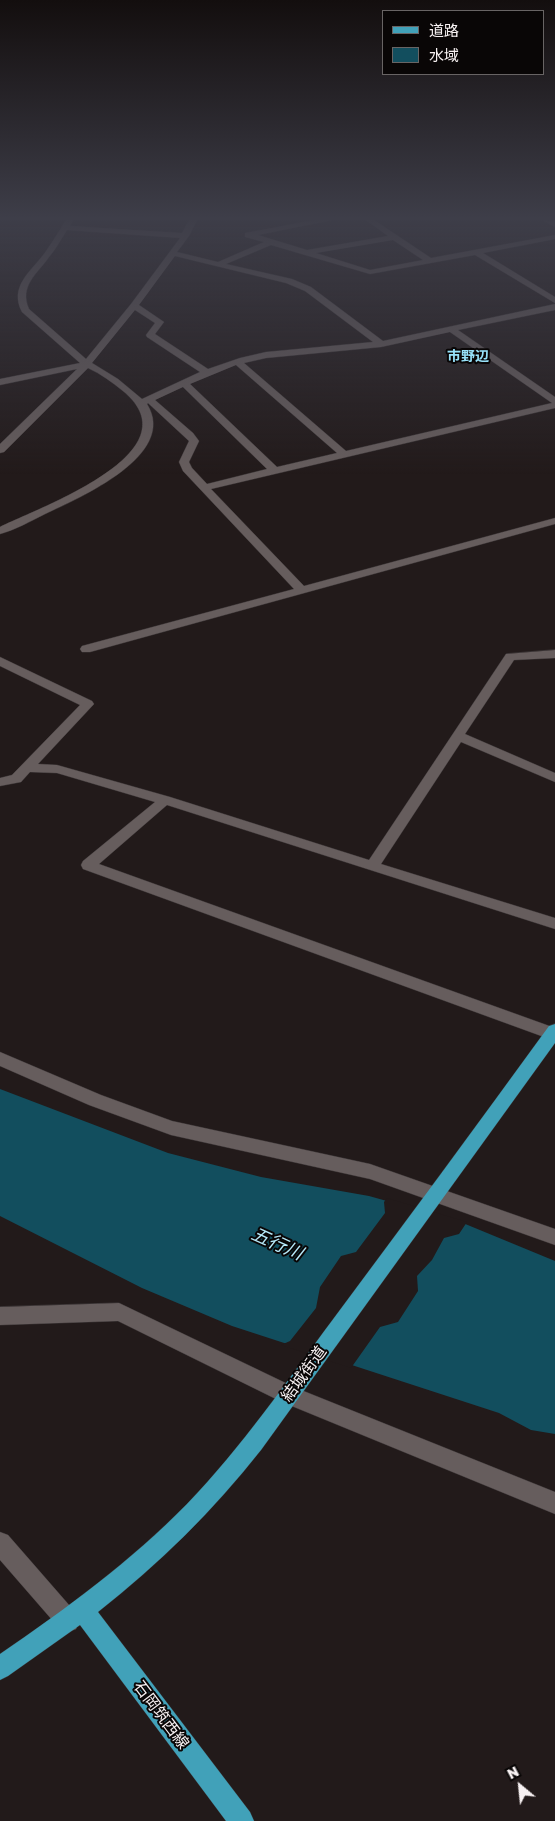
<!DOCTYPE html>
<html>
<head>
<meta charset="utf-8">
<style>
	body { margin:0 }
	#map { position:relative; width:555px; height:1821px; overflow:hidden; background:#221a1a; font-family:"Golos Text","Noto Sans JP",sans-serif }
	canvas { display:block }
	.legend { position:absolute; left:382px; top:10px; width:162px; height:65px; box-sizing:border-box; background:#090606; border:1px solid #686464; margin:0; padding:6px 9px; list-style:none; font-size:15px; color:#f7f1f2 }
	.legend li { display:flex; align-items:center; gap:10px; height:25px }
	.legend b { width:25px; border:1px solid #686464 }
	.north { position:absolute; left:495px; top:1761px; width:50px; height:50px; -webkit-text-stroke:4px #090606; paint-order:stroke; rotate:332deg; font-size:14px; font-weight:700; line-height:20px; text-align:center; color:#f7f1f2 }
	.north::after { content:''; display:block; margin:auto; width:18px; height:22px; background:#f7f1f2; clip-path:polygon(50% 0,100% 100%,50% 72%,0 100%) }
</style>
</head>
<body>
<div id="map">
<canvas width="555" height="1821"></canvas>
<ul class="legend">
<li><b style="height:6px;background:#41a1b9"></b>道路</li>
<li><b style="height:14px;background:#124e5e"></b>水域</li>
</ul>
<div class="north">N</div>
</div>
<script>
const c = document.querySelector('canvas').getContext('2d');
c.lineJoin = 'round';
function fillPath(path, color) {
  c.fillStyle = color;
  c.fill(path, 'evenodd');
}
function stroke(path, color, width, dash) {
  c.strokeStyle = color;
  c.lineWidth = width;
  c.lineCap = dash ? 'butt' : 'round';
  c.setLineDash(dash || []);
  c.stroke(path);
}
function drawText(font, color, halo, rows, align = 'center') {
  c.font = font + ' "Golos Text","Noto Sans JP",sans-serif';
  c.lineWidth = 4;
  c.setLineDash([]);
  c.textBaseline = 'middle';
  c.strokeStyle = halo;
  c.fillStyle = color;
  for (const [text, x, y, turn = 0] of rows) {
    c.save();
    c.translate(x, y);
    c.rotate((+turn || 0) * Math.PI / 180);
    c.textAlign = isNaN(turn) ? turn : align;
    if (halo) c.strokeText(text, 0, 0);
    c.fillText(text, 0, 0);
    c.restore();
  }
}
fillPath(new Path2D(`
	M 0,1089 L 168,1153 L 261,1177 L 369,1196 L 458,1221 L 555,1261 L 555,1434 L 531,1430 L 499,1413 L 232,1326 L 142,1288 L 0,1216 Z`), '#124e5e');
fillPath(new Path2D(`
	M 387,1198 L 467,1222 L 459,1234 L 444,1238 L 432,1260 L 417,1276 L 418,1291 L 398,1322 L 380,1327 L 351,1368 L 281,1345 L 290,1341 L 316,1308 L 320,1287 L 341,1256 L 356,1252 L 385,1213 L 384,1202 Z`), '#221a1a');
const minor = new Path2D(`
	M 66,220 L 73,220 L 70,226 L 182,233 L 189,220 L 197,220 L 189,236 L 177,252 L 218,262 L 264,242 L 245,237 L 245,233 L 315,220 L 332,220 L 258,235 L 307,250 L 388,236 L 366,220 L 374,220 L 431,258 L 555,235 L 555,239 L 483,253 L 555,297 L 555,303 L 475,255 L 370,274 L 271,245 L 226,264 L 292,279 L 311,287 L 383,341 L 555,304 L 555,310 L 458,330 L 555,397 L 555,408 L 211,489 L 304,586 L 555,518 L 555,524 L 90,652 L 82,652 L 80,649 L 82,646 L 294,589 L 183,471 L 179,462 L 189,441 L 148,403 L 147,404 C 179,455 79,498 45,514 C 31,521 15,530 0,534 L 0,527 C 40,507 197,452 123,391 C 112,382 101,374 88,368 L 4,452 L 0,453 L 0,444 L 77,369 L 0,385 L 0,379 L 80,363 L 22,312 C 9,287 30,272 44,254 C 52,243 59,231 66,220 ZM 67,230 L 180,238 L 131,304 L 86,359 L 29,309 C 19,286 37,274 49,257 C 56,249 61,239 67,230 ZM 393,240 L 423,260 L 370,270 L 316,253 ZM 175,256 L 286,283 L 305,291 L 373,342 L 266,352 L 240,358 L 208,369 L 155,334 L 164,322 L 139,305 ZM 135,310 L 155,323 L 146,335 L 147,337 L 200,372 L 142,399 L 118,379 L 92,363 ZM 450,332 L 552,403 L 346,451 L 244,363 L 266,358 L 381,347 ZM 236,365 L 337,453 L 277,467 L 190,384 ZM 183,387 L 267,469 L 207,484 L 192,468 L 189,462 L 199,441 L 193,433 L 155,400 Z
	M 543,220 L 555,222 L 555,227 Z
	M 555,650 L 555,658 L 514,660 L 465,734 L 555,773 L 555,782 L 461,742 L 381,864 L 555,918 L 555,929 L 167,805 L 99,864 L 555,1028 L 555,1041 L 83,869 L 81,865 L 83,861 L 155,802 L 57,773 L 30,772 L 21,782 L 0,786 L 0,778 L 12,775 L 80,705 L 0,666 L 0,657 L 92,701 L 94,704 L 38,764 L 57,765 L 170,797 L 369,860 L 506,654 Z
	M 0,1052 L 101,1095 L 172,1121 L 370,1164 L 555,1229 L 555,1245 L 370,1179 L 171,1135 L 89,1105 L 0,1066 Z
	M 119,1303 L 296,1388 L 555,1492 L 555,1514 L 282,1402 L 118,1321 L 0,1325 L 0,1307 Z
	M 0,1532 L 8,1535 L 76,1613 L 79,1621 L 76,1629 L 68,1632 L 60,1629 L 0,1560 Z`);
const major = new Path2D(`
	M 555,1024 L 555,1043 L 261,1450 C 213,1511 159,1564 98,1612 L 250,1812 L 254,1821 L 226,1821 L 80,1625 L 8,1676 L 0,1680 L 0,1654 C 66,1609 131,1561 187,1504 C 242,1447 287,1381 334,1318 C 406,1221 478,1124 549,1026 Z`);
stroke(minor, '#3a3435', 1);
stroke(major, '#3a3435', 1);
fillPath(minor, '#665d5d');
fillPath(major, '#41a1b9');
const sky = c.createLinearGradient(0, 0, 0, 475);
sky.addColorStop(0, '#130e0e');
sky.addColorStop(0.46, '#3e3e49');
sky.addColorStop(1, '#3e3e4900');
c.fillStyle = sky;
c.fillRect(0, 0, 555, 475);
drawText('bold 14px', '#97e1f9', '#090606', [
	["市野辺",468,357]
]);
drawText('16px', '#f7f1f2', '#090606', [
	["結城街道",304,1374,-54],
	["石岡筑西線",161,1715,53]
]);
drawText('italic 18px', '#b7eafa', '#090606', [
	["五行川",277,1244,24]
]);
</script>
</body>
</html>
